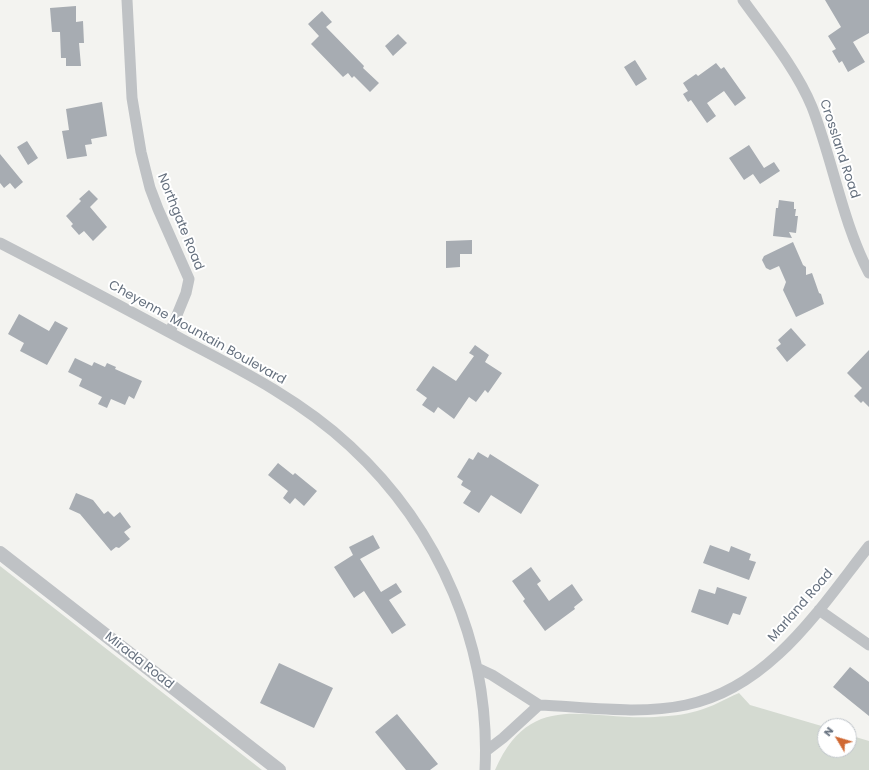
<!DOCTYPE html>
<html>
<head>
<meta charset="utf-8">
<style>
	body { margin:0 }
	#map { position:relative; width:869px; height:770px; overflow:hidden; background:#f3f3f0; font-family:Poppins,sans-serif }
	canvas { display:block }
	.north { position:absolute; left:817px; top:718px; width:40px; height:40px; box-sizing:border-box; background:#fff; border:1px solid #c1c6cb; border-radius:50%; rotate:308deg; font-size:11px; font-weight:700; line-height:16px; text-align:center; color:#65707e }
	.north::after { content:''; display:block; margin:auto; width:14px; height:18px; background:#d06933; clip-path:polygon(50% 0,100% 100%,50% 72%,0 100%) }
</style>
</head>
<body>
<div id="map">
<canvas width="869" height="770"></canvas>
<div class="north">N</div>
</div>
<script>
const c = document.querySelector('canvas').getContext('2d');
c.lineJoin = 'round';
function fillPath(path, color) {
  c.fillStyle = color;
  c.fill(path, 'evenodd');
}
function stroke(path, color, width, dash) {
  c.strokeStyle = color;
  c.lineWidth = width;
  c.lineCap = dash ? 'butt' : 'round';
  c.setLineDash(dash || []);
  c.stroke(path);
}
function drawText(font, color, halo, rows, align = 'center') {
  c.font = font + ' Poppins,sans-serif';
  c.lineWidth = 4;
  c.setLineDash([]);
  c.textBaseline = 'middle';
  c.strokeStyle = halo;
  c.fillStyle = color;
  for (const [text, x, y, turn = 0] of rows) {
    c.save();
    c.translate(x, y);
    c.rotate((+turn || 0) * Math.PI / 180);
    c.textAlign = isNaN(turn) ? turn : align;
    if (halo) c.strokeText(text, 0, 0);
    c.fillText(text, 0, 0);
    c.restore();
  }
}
fillPath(new Path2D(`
	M 0,566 L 262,770 L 0,770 Z
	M 739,693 L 750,705 L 825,727 L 825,750 L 849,750 L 849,735 L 869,741 L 869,770 L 495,770 C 531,688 587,721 655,717 C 669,716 684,715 697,711 C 712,707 725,699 739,693 Z`), '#d4dad1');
fillPath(new Path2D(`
	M 825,0 L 869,0 L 869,33 L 853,42 L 865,62 L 848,72 L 842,61 L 839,63 L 832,51 L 836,49 L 828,36 L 841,27 Z
	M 76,6 L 76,22 L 83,21 L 84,43 L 79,43 L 81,66 L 66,66 L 66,58 L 61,58 L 60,32 L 52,32 L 50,8 Z
	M 322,11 L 332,22 L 326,27 L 364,66 L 363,68 L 379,83 L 370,92 L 354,76 L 352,78 L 348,73 L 343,77 L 311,44 L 319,36 L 308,24 Z
	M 398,34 L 407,43 L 393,56 L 385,46 Z
	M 635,60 L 647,79 L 636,86 L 624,67 Z
	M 716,63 L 721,69 L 724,67 L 746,98 L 735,106 L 724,91 L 707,103 L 716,116 L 707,123 L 691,100 L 688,102 L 683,94 L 688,91 L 683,83 L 696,74 L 698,76 Z
	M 102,102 L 107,136 L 91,139 L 92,144 L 85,145 L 87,156 L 67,159 L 62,131 L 69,130 L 66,109 Z
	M 27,141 L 38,158 L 28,165 L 17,147 Z
	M 749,145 L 764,168 L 774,162 L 780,171 L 760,184 L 753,174 L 744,180 L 729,158 Z
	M 0,154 L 23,182 L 15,189 L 10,183 L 4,188 L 0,183 Z
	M 89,190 L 98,199 L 90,207 L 107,227 L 93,241 L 84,231 L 79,235 L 71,226 L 73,224 L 66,216 L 81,201 L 79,199 Z
	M 779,200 L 794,202 L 794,209 L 796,209 L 795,216 L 798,216 L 796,233 L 789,232 L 792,238 L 773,236 L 776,208 L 778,208 Z
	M 472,240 L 472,254 L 460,254 L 460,267 L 446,268 L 446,241 Z
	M 793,242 L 803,265 L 806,267 L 806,275 L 812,273 L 819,293 L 821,294 L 824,304 L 796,317 L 783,290 L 786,282 L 779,266 L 770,270 L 766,268 L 762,260 L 764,256 Z
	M 19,314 L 49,331 L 55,321 L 68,328 L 47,365 L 20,351 L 24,343 L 8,334 Z
	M 791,328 L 806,345 L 787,362 L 776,348 L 781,344 L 778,340 Z
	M 475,345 L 489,355 L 485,362 L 502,373 L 488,393 L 485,390 L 476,402 L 469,397 L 454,419 L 438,407 L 434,413 L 422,405 L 427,398 L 416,390 L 433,366 L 456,381 L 474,356 L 469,353 Z
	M 869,350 L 869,407 L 863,401 L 861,403 L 854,396 L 862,388 L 847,373 Z
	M 75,358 L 92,366 L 94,362 L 105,367 L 107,363 L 116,367 L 115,369 L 142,381 L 134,399 L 129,396 L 125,405 L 111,399 L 107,408 L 98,404 L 102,397 L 79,386 L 82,379 L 68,372 Z
	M 478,452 L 488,458 L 490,454 L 539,485 L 521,514 L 491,495 L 479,513 L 463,503 L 471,491 L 461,485 L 463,481 L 457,477 L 469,458 L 473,460 Z
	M 278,463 L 293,475 L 295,473 L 317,491 L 304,506 L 295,498 L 290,504 L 283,498 L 288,491 L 268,475 Z
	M 76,493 L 93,500 L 104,514 L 108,511 L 114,517 L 120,512 L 131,527 L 124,532 L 130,539 L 119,548 L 116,547 L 111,551 L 80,514 L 69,509 Z
	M 373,535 L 380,548 L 360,559 L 381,592 L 396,583 L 402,592 L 389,600 L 406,625 L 392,634 L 364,591 L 354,598 L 334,567 L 353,555 L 349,547 Z
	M 710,545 L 729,552 L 731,546 L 751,554 L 749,560 L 756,562 L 749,580 L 703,563 Z
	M 531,567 L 541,581 L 537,584 L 549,601 L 572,584 L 583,600 L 574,607 L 575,609 L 545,631 L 523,601 L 525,599 L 512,581 Z
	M 717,587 L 747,597 L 740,615 L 733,613 L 728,625 L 691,612 L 699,589 L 715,594 Z
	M 279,663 L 333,688 L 314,728 L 260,703 Z
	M 850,667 L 869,682 L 869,716 L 833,687 Z
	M 397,714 L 438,764 L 430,770 L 406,770 L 375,732 Z`), '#a7acb2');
stroke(new Path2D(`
	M 127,0 L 132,98 L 141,152 L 150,188 L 158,209 L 189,279 L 186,293 L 170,332
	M 743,0 C 766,32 797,70 812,107 C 833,161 842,221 869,273
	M 0,243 C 64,276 128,310 191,344 C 247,373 304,403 350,446 C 440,529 491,648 485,770
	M 819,610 L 869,645
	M 477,668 L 492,675 L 539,705
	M 539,705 C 585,707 640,715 686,705 C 770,688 820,608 869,546
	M 486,751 L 503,738 L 539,705`), '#bfc2c5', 11);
stroke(new Path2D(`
	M 0,553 L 279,770`), '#bfc2c5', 14);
drawText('13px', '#65707e', '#fff', [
	["Crossland Road",839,149,72],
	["Northgate Road",180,222,68],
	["Cheyenne Mountain Boulevard",197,333,29],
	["Marland Road",801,606,-49],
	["Mirada Road",139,661,38]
]);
</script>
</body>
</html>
